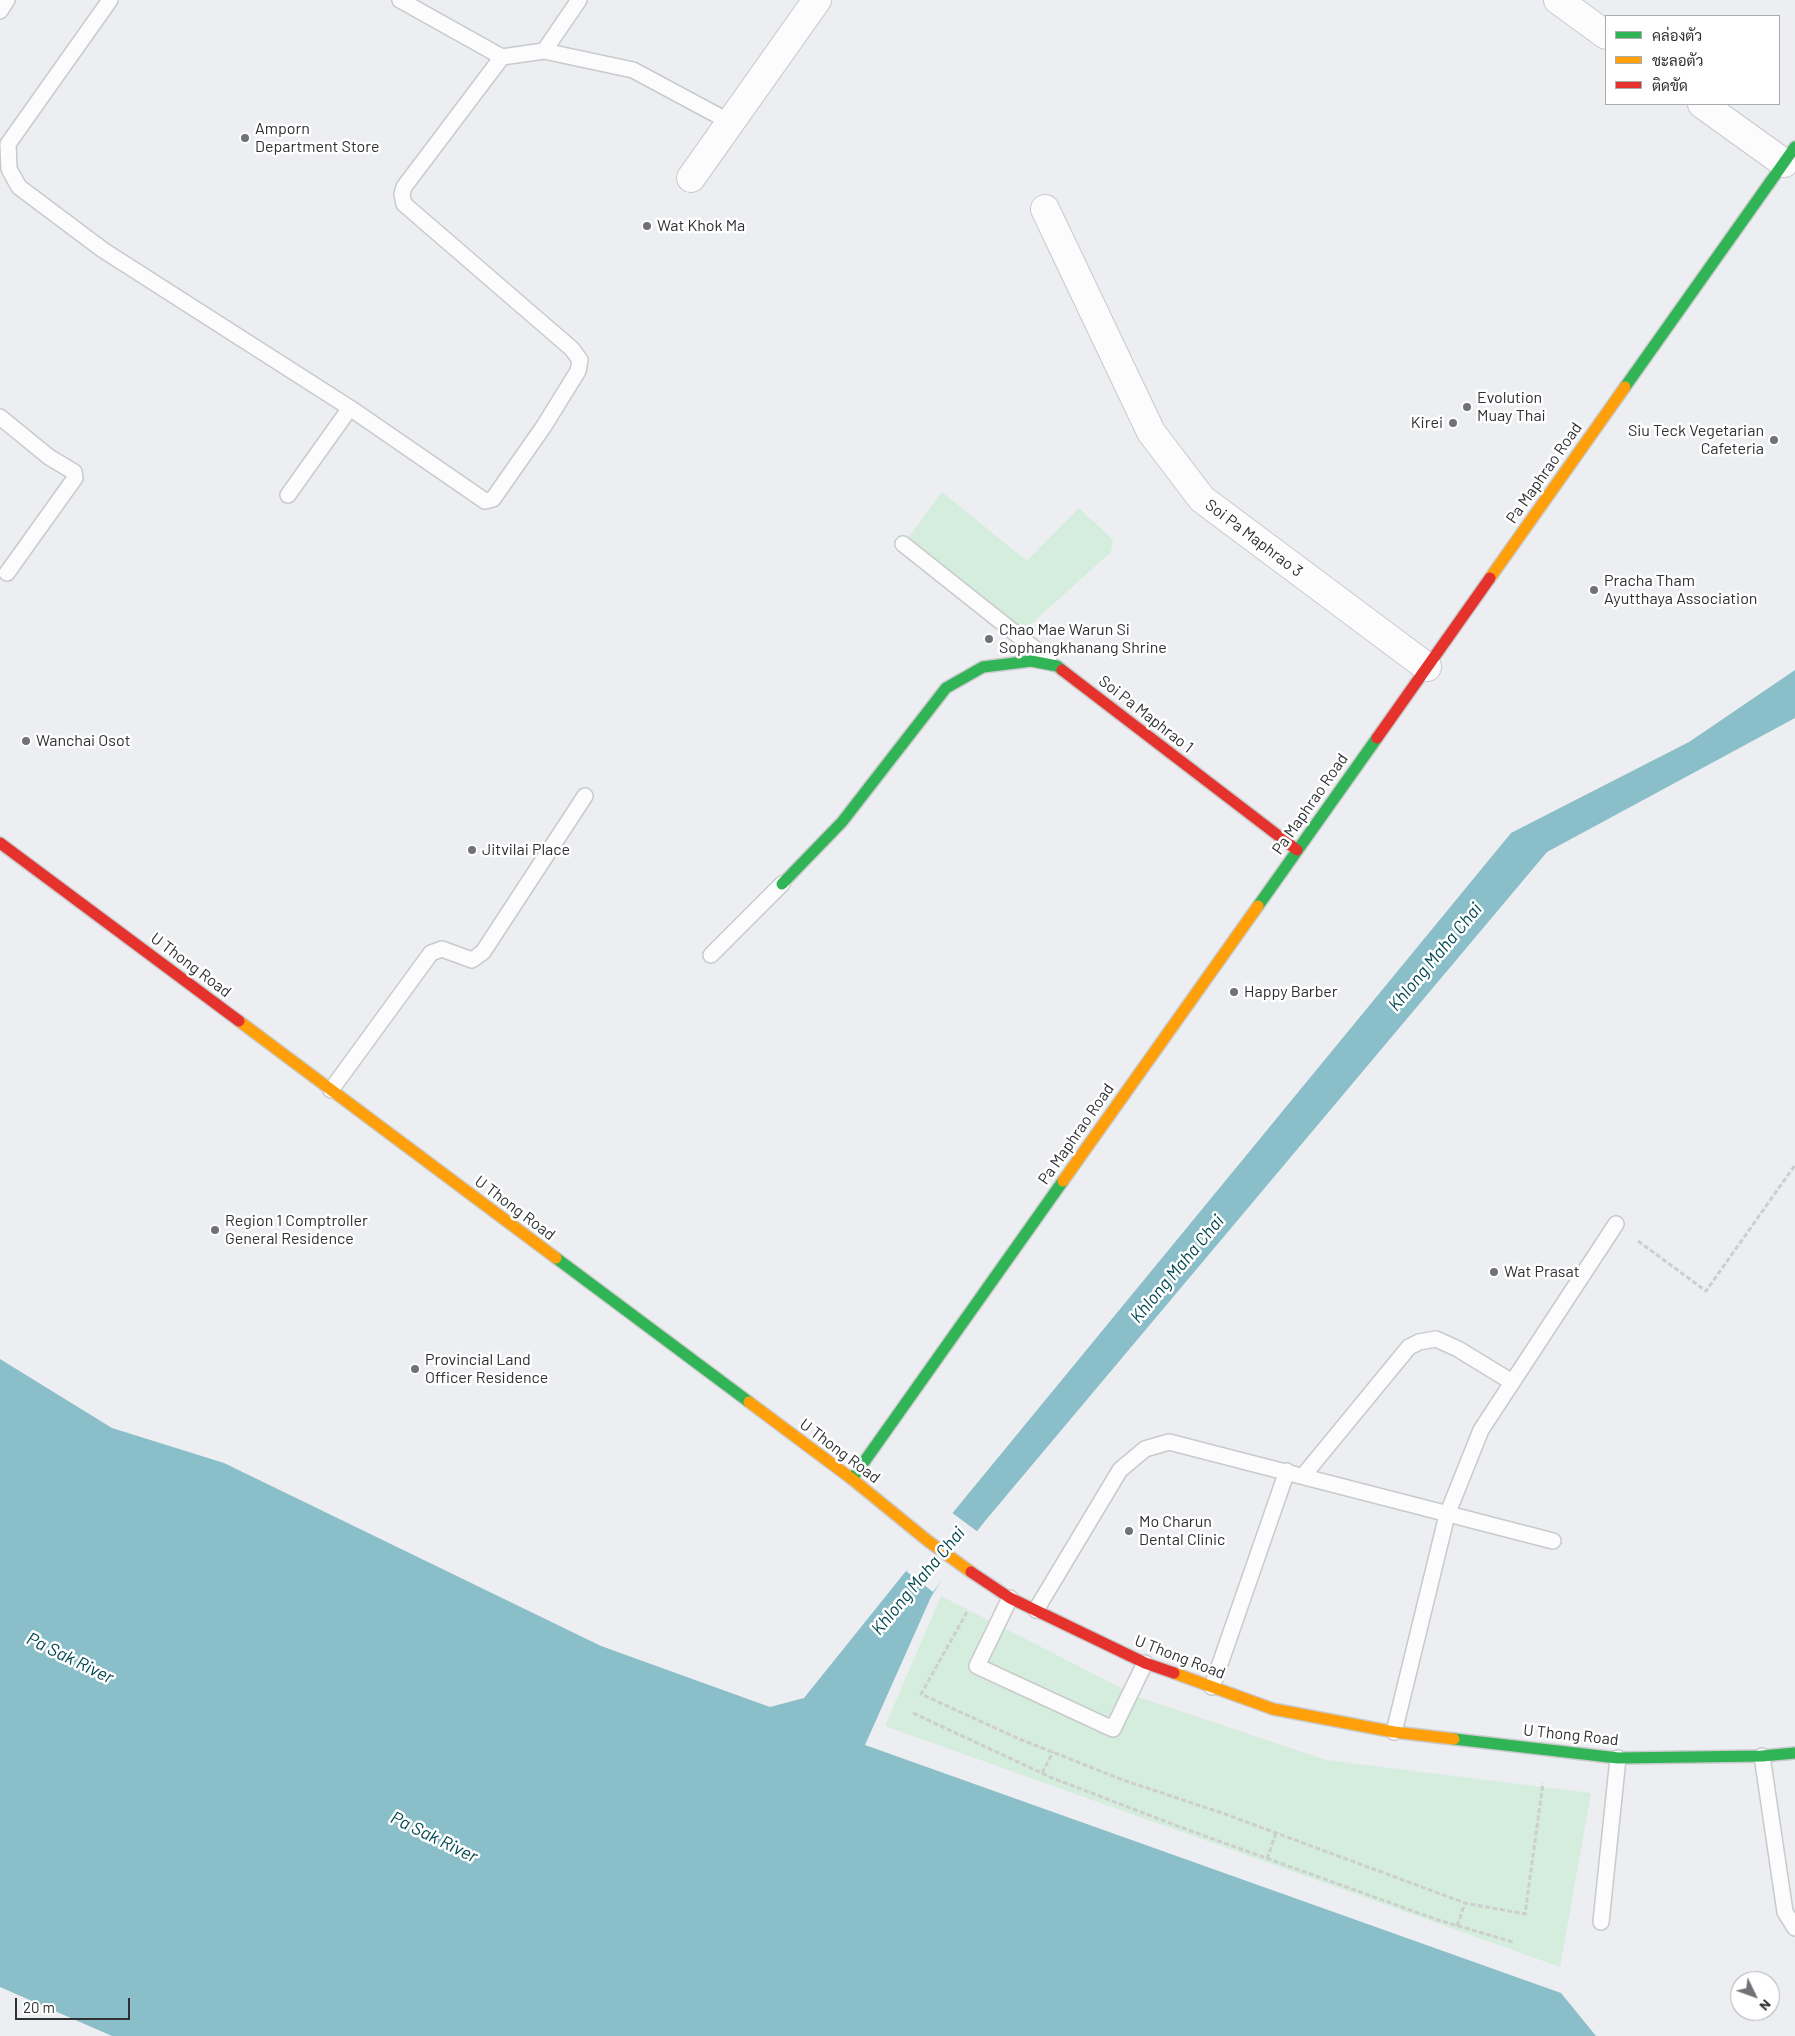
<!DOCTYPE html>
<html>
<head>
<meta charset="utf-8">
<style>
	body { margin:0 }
	#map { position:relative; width:1795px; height:2036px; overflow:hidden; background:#eceef1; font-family:Barlow,Sarabun,sans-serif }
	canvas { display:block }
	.legend { position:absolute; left:1605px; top:15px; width:175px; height:90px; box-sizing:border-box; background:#fff; border:1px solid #abacad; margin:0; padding:6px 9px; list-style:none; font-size:15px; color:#2e3032 }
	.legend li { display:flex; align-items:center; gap:10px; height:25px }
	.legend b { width:25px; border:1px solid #abacad }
	.north { position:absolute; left:1730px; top:1971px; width:50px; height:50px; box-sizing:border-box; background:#fff; border:1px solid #abacad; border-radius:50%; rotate:132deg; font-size:14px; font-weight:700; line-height:20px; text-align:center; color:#2e3032 }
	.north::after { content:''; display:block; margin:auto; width:18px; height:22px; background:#707275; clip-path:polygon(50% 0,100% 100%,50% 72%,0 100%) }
	.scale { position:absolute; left:15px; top:1998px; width:115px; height:22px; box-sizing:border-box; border:2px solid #2e3032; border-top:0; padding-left:6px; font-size:15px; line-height:18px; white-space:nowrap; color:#2e3032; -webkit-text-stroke:4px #fff; paint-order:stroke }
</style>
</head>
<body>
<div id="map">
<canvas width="1795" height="2036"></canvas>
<ul class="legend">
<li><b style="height:6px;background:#30b455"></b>คล่องตัว</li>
<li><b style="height:6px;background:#ff9f0a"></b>ชะลอตัว</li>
<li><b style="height:6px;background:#e5322d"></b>ติดขัด</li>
</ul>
<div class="north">N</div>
<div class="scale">20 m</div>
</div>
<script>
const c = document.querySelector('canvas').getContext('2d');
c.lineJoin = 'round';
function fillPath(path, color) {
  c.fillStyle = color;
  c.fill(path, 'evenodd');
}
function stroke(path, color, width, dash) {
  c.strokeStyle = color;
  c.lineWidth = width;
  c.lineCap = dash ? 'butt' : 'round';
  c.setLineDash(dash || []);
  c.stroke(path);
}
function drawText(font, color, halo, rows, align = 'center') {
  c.font = font + ' Barlow,sans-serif';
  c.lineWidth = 5;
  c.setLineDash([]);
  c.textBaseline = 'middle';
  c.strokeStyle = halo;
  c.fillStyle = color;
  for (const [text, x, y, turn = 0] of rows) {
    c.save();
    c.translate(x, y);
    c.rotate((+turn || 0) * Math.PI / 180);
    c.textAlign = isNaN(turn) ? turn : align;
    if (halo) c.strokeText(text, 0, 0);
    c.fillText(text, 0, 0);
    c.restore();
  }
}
fillPath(new Path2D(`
	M 942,492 L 1027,561 L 1079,508 L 1113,540 L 1111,552 L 1020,634 L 906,541 Z
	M 941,1596 L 1141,1698 L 1326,1760 L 1591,1793 L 1560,1967 L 885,1726 Z`), '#d5eddd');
fillPath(new Path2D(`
	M 1795,670 L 1795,718 L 1547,852 L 985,1521 L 953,1562 L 931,1597 L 865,1745 L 1561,1993 L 1596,2036 L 112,2036 L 0,1987 L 0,1359 L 112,1428 L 224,1463 L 601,1646 L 770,1707 L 804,1698 L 955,1510 L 1511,833 L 1689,742 Z`), '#8abec8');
fillPath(new Path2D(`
	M 951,1512 L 978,1532 L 933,1592 L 906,1571 Z`), '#eceef1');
const lane = new Path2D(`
	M 110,0 L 8,144 L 9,169 L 19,187 L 103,250 L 350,408 L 485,501 L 493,499 L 544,426 L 578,371 L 580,360 L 572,349 L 404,204 L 402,194 L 404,187 L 502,57
	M 400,0 L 502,57 L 544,51 L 579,0
	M 0,11 L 7,0
	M 544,51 L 633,70 L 730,122
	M 0,417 L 49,457 L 74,472 L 75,478 L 7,573
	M 288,495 L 350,408
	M 903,544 L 1049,660
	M 711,955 L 782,884
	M 331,1090 L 431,953 L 442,949 L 472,960 L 483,952 L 585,796
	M 1303,1476 L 1409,1347 L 1419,1342 L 1436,1339 L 1458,1349 L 1512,1382
	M 1010,1598 L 977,1666 L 1113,1729 L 1145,1663
	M 1036,1610 L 1120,1470 L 1145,1449 L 1169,1442 L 1553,1541
	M 1212,1687 L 1287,1471
	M 1394,1732 L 1447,1515 L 1481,1430 L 1616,1224
	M 1762,1756 L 1785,1912 L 1795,1928
	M 1601,1922 L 1618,1758`);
const street = new Path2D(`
	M 1558,0 L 1606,35
	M 1702,104 L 1784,163
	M 691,178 L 817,0
	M 1045,209 L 1151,432 L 1202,499 L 1427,667`);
const fast = new Path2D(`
	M 1625,387 L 1795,147
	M 782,884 L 842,822 L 946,688 L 983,667 L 1031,661 L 1057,666 L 1062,670
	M 1258,906 L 1377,738
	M 556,1258 L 749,1402
	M 852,1479 L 1063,1181
	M 1454,1739 L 1618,1758 L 1762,1756 L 1795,1753`);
const slow = new Path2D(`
	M 1490,578 L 1625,387
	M 239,1021 L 556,1258
	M 1063,1181 L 1258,906
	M 749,1402 L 852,1479 L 928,1541 L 971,1572
	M 1174,1673 L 1273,1709 L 1394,1732 L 1454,1739`);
const jam = new Path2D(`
	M 1062,670 L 1297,850
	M 1377,738 L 1490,578
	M 0,843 L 239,1021
	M 971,1572 L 1010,1598 L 1145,1663 L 1174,1673`);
stroke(lane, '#c8cacc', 18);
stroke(street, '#c8cacc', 30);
stroke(fast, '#c8cacc', 14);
stroke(slow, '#c8cacc', 14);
stroke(jam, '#c8cacc', 14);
stroke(new Path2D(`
	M 1638,1241 L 1706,1291 L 1795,1165
	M 967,1612 L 921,1694 L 1017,1738 L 1123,1780 L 1225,1814 L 1465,1903 L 1525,1914 L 1543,1783
	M 913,1713 L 1050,1777 L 1180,1827 L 1438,1920 L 1513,1942
	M 1042,1773 L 1053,1752
	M 1267,1859 L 1276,1833
	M 1457,1926 L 1465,1903`), '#cdcece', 3, [5, 2.5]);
stroke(lane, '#fcfcfd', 15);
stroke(street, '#fcfcfd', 28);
stroke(fast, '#30b455', 11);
stroke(slow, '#ff9f0a', 11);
stroke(jam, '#e5322d', 11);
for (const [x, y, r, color] of [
	[245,138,5,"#707275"],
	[647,226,5,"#707275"],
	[1467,407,5,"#707275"],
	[1453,423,5,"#707275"],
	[1774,440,5,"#707275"],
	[1594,590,5,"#707275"],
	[989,639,5,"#707275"],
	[26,741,5,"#707275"],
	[472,850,5,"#707275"],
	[1234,992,5,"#707275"],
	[215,1230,5,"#707275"],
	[1494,1272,5,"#707275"],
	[415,1369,5,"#707275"],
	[1129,1531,5,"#707275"]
]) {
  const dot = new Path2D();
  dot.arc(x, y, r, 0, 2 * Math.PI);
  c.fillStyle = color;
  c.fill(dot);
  stroke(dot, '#fff', 2);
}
drawText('16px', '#2e3032', '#fff', [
	["Amporn",255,129],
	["Department Store",255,147],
	["Wat Khok Ma",657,226],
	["Evolution",1477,398],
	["Muay Thai",1477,416],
	["Kirei",1443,423,"right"],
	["Siu Teck Vegetarian",1764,431,"right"],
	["Cafeteria",1764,449,"right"],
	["Pracha Tham",1604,581],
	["Ayutthaya Association",1604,599],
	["Chao Mae Warun Si",999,630],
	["Sophangkhanang Shrine",999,648],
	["Wanchai Osot",36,741],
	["Jitvilai Place",482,850],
	["Happy Barber",1244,992],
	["Region 1 Comptroller",225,1221],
	["General Residence",225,1239],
	["Wat Prasat",1504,1272],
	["Provincial Land",425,1360],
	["Officer Residence",425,1378],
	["Mo Charun",1139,1522],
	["Dental Clinic",1139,1540]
], 'left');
drawText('16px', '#2e3032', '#fff', [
	["Pa Maphrao Road",1544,473,-55],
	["Soi Pa Maphrao 3",1254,538,37],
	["Soi Pa Maphrao 1",1146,714,38],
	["Pa Maphrao Road",1310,804,-55],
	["U Thong Road",191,965,37],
	["Pa Maphrao Road",1076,1134,-55],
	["U Thong Road",515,1208,37],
	["U Thong Road",840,1451,37],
	["U Thong Road",1180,1657,21],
	["U Thong Road",1571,1735,6]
]);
drawText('italic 18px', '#004750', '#fff', [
	["Khlong Maha Chai",1435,957,-50],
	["Khlong Maha Chai",1177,1269,-50],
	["Khlong Maha Chai",918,1581,-50],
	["Pa Sak River",70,1658,26],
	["Pa Sak River",434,1837,26]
]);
</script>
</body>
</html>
